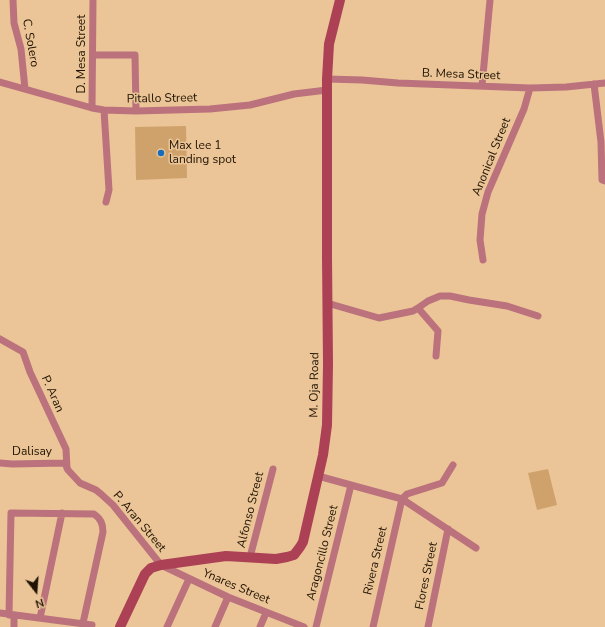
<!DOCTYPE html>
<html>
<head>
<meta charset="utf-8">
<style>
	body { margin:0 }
	#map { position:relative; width:605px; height:627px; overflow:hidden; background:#ebc597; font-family:"Nunito Sans",sans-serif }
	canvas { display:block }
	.north { position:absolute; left:16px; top:571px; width:40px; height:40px; -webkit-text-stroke:3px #ebc597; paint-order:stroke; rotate:163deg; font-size:11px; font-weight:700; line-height:16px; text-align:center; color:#1f1202 }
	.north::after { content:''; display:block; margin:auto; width:14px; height:18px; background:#1f1202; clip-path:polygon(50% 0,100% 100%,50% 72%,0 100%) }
</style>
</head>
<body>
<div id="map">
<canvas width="605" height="627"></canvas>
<div class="north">N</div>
</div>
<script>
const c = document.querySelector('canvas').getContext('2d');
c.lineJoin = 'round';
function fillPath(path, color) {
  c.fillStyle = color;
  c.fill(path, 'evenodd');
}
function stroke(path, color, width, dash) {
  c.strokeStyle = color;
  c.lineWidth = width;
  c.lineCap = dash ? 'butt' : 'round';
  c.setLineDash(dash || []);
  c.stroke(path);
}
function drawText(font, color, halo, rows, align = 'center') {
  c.font = font + ' "Nunito Sans",sans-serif';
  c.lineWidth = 3;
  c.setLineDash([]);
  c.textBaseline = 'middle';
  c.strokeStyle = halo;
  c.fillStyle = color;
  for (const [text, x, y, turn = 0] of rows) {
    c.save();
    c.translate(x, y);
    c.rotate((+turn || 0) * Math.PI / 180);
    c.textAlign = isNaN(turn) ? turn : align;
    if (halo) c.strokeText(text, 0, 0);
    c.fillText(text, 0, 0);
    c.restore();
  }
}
fillPath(new Path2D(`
	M 186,126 L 187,178 L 136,180 L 135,127 Z
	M 548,469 L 557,505 L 537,510 L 528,473 Z`), '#cfa26b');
stroke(new Path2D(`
	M 13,0 L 14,23 L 21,49 L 25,89
	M 93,55 L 135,55 L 136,111
	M 327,79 L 362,80 L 398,83 L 530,88 L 566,87 L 605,83
	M 0,82 L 92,108 L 104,110 L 136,111 L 210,109 L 250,105 L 294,94 L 327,90
	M 594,84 L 601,142 L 602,180 L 605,181
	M 482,86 L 490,0
	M 92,108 L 93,0
	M 104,110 L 109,190 L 106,202
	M 483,260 L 480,240 L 482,214 L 488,192 L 524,109 L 530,88
	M 327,303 L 379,318 L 413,311 L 418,308 L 428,301 L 440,296 L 450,296 L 469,300 L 507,306 L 538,316
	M 418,308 L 438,331 L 436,356
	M 0,339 L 23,352 L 30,372 L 66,449 L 67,468
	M 0,463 L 12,464 L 65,463 L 68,470 L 80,483 L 96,490 L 101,494 L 113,505 L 161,565 L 228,597 L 304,627
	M 318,476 L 402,499 L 476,548
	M 250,557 L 273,469
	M 0,613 L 92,625
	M 9,615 L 11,513 L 94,514 C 101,519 103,524 103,532 L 83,623
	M 14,616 L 14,627
	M 40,618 L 62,513
	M 167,627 L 189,579
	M 215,627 L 228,597
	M 260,627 L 266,613
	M 316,627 L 351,485
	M 373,627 L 402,499 L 407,494 L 442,483 L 453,465
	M 428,627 L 448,529`), '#bb727c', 7);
stroke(new Path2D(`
	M 120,627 L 145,574 L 151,568 L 161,565 L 226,556 L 276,559 L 287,557 L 294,555 L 300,547 L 303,542 L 323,455 L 327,425 L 328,364 L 327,257 L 327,79 L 329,44 L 340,0`), '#ac4055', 10);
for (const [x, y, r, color] of [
	[161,153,4,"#186dbb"]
]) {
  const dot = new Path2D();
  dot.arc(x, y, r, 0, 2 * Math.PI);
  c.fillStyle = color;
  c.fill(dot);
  stroke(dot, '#ebc597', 1.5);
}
drawText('12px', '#1f1202', '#ebc597', [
	["C. Solero",30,43,80],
	["D. Mesa Street",82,54,-90],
	["B. Mesa Street",461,75,2],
	["Pitallo Street",162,99,-1],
	["Anonical Street",492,157,-68],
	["M. Oja Road",315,385,-89],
	["P. Aran",52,394,66],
	["Dalisay",32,452],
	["Alfonso Street",251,510,-76],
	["P. Aran Street",139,522,50],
	["Aragoncillo Street",323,553,-76],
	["Rivera Street",376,561,-77],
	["Flores Street",427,576,-78],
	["Ynares Street",236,587,23]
]);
drawText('12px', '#1f1202', '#ebc597', [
	["Max lee 1",169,146],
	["landing spot",169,160]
], 'left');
</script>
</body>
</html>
